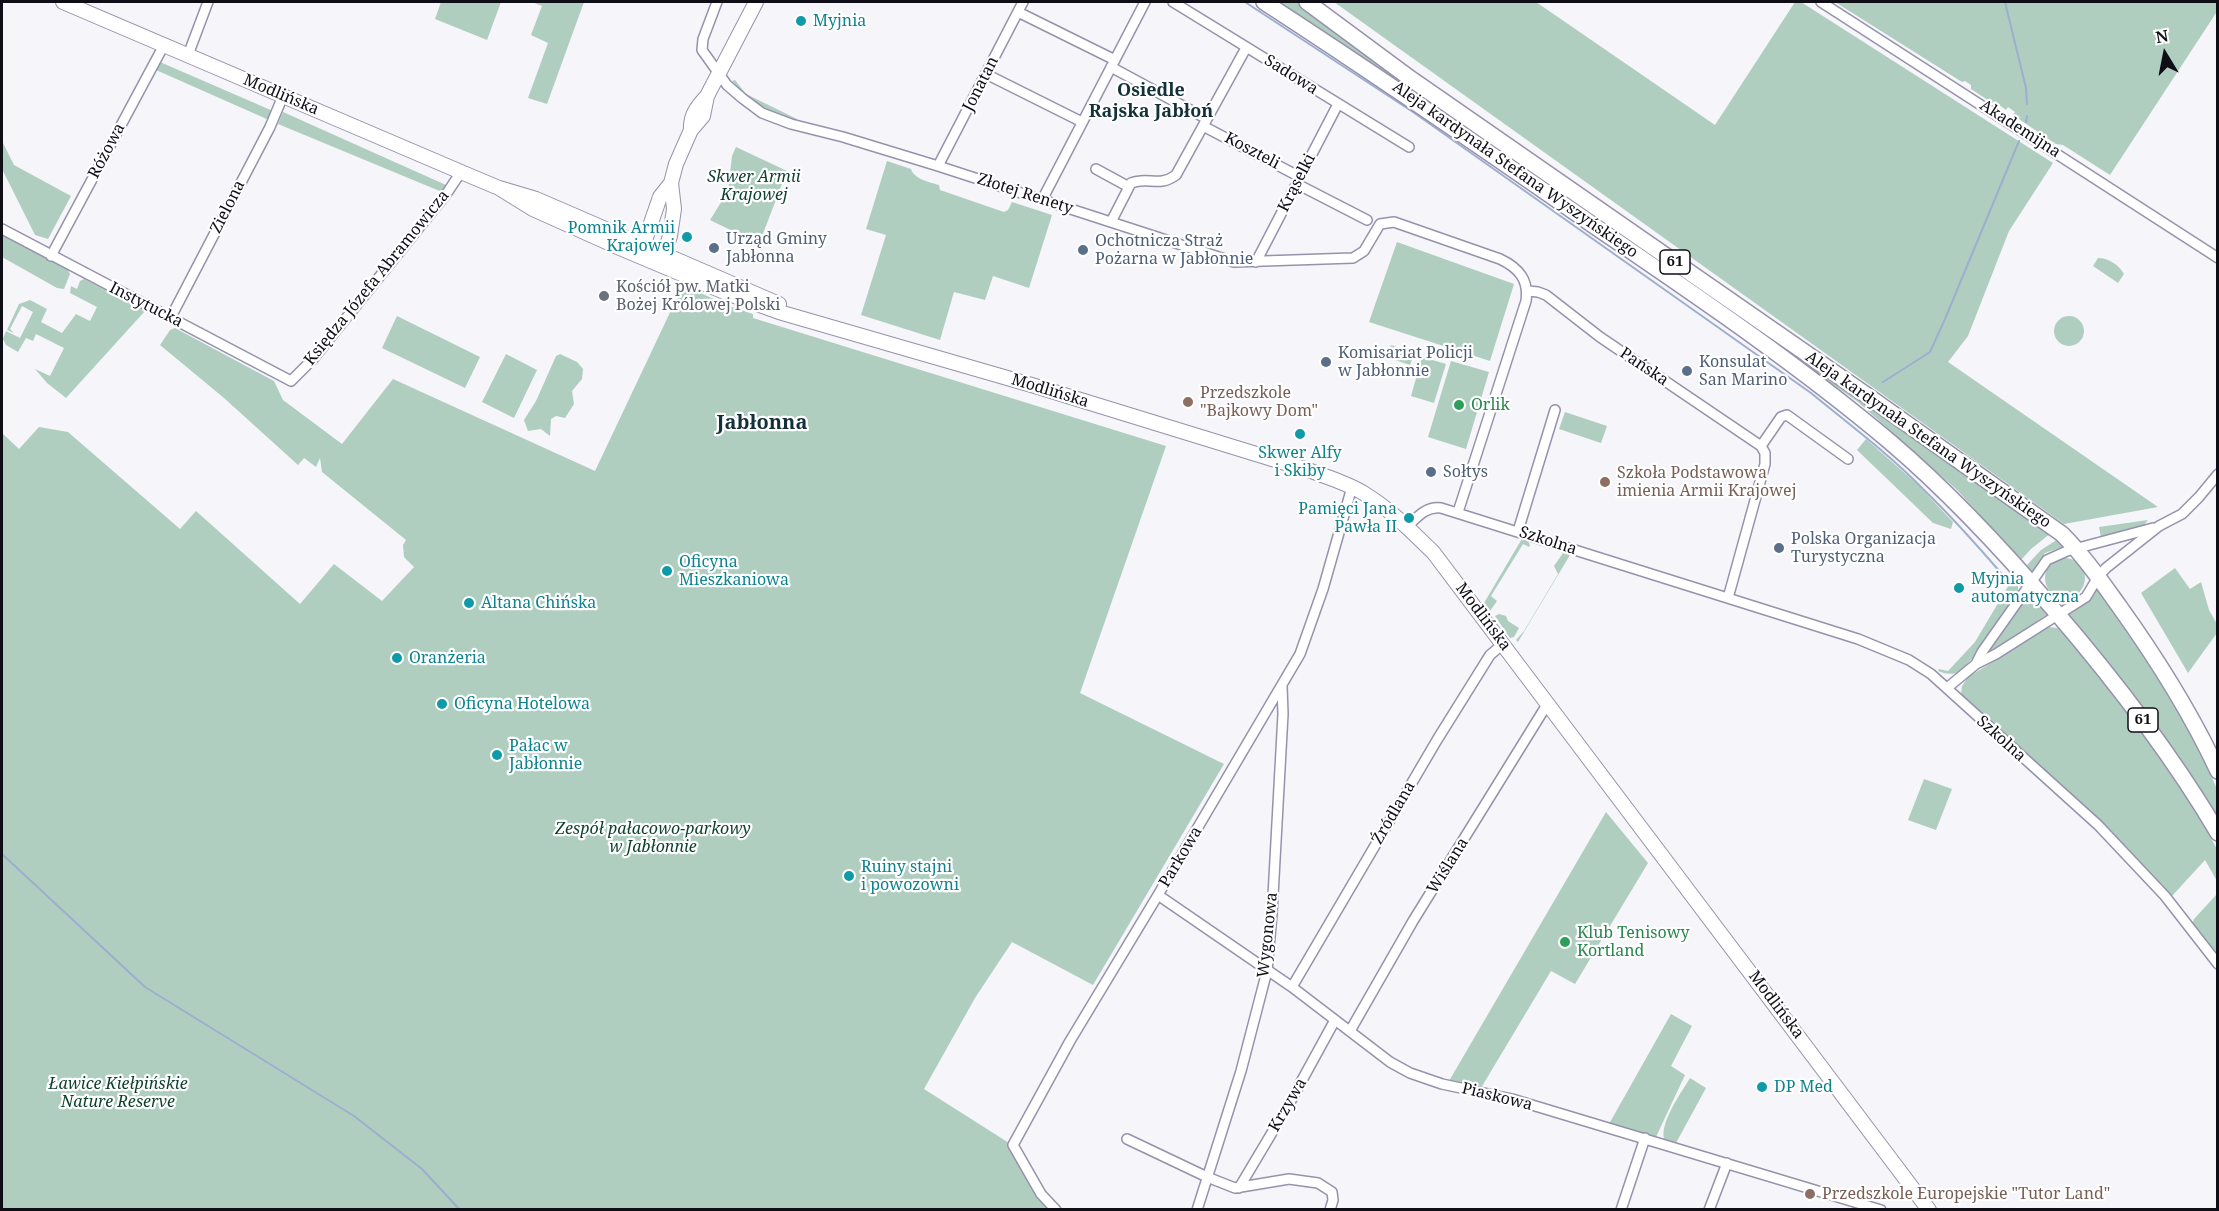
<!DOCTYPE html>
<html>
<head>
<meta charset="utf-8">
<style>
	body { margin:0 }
	#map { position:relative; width:2219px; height:1211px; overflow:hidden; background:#f5f5fa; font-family:"Noto Serif",serif }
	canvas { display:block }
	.frame { position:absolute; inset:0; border:3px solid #0f0e17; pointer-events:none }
	.north { position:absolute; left:2135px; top:24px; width:60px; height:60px; -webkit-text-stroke:4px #fff; paint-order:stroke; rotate:350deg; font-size:16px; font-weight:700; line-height:24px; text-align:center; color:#0f0e17 }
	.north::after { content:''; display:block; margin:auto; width:21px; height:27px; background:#0f0e17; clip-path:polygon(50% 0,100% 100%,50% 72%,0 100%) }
</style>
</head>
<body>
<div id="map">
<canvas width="2219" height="1211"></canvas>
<div class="frame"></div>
<div class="north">N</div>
</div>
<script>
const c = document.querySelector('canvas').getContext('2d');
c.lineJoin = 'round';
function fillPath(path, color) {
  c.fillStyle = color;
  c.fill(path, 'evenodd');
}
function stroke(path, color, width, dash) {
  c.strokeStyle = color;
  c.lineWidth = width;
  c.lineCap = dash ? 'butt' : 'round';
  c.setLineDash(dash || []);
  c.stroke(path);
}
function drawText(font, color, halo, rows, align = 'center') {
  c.font = font + ' "Noto Serif",serif';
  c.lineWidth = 4.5;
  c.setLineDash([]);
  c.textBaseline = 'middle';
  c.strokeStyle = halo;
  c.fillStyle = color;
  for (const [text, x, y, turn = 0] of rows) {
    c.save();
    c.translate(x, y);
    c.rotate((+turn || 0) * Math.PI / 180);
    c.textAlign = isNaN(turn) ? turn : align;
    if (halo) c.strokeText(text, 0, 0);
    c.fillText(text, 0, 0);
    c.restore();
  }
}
fillPath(new Path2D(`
	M 441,2 L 501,2 L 487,40 L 435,19 Z
	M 532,2 L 584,2 L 547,104 L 528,98 L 548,43 L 531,35 L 542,6 Z
	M 1275,2 L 1300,2 L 2051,533 L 2031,549 L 2021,560 L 1957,490 L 1858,402 L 1388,75 Z
	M 1334,2 L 1536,2 L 1715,125 L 1795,2 L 1801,2 L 2053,163 L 2009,231 L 1968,336 L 1948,362 L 2158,507 L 2064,524 Z
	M 1835,2 L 2217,2 L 2218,10 L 2110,175 L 2063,145 L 2056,144 L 2013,115 L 2015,112 L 2008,107 L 2006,110 L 1998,104 L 1997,106 L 1971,89 L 1971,85 L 1965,81 L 1962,82 Z
	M 160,62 L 273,111 L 269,120 L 156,70 Z
	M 735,80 L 746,94 L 797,119 L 798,122 C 773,115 749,101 732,81 Z
	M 283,112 L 446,185 L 442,192 L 278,124 Z
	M 2,141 L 14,165 L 71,196 L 48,239 L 35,235 L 2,169 Z
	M 736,147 L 787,171 L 759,244 L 710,220 L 728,191 L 732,156 Z
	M 887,161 L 911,169 C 914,179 929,182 939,185 L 940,190 L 1004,212 L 1008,210 L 1012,202 L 1052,215 L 1029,288 L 993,276 L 985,300 L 954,292 L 940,340 L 861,315 L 886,235 L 866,229 Z
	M 2,235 L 68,270 L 70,274 L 64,289 L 57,288 L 2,257 Z
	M 1397,242 L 1514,284 L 1490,361 L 1369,322 Z
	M 2098,258 C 2109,258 2119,265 2124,274 L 2118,283 L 2093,266 Z
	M 84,279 L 145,311 L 66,398 L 47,383 L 35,369 L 50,376 L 64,348 L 36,334 L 33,341 L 26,338 L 18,352 L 6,345 L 3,339 L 6,331 L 20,338 L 33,312 L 22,306 L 10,329 L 14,333 L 7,330 L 19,304 L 30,300 L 47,309 L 41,322 L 62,333 L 76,314 L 90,321 L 97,307 L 70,293 L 71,286 L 77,289 L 80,281 Z
	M 683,285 L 729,306 L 753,314 L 753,318 L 1166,446 L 1080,693 L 1224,764 L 1093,985 L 1012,942 L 975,998 L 924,1089 L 1009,1143 L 1039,1194 L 1053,1209 L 2,1209 L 2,433 L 19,449 L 39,427 L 68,432 L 180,529 L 196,511 L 300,604 L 334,564 L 382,601 L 414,567 L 404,557 L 403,545 L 406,540 L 322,472 L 320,458 L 316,467 L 304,458 L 298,465 L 224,398 L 160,345 L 170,330 L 175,328 L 274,381 L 283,400 L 342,444 L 393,379 L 595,471 Z
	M 397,316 L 480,357 L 465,388 L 382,348 Z
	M2054 331a15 15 0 1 1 30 0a15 15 0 1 1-30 0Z
	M 1391,345 L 1414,353 L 1410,365 L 1386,357 Z
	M 506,354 L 537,370 L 514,418 L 482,402 Z
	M 560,354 L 577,362 L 583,369 L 582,379 L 572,391 L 574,404 L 565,418 L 556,416 L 551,419 L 550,436 L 541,429 L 528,431 L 524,420 L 536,401 L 556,356 Z
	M 1422,357 L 1446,364 L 1434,403 L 1411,396 Z
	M 1451,361 L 1489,372 L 1466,449 L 1428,437 Z
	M 1565,412 L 1607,426 L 1601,443 L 1559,429 Z
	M 1866,439 L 1916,483 L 1953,522 L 1951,529 L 1933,523 L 1857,450 Z
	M 2148,520 L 2144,525 L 2101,538 L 2099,527 Z
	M 1523,537 L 1527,539 L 1530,545 L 1529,547 L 1523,544 L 1491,596 L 1497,601 L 1490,611 L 1484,603 Z
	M 2058,539 L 2065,546 L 2045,553 L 2033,572 L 2027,565 L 2041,550 Z
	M 1563,553 L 1570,555 L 1518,642 L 1516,640 L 1524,631 L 1558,574 L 1554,566 Z
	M2045 578a20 20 0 1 1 40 0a20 20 0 1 1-40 0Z
	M 2175,568 L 2190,589 L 2201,582 L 2209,610 L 2217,624 L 2217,633 L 2188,673 L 2141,593 Z
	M 2016,577 L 2018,581 L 2018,591 C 2008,609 1972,666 1956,673 C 1949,675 1943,673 1938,671 L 1939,669 L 1948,671 L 1975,642 L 2010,583 Z
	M 2097,587 L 2166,687 L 2203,757 L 2217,789 L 2217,822 L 2064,614 L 2087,603 Z
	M 2029,593 L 2048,614 L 1985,656 Z
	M 1499,614 L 1506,616 L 1508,621 L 1519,628 L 1514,637 L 1510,638 L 1495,616 Z
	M 2049,627 L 2058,628 L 2093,668 L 2141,728 L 2185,792 L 2217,849 L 2217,881 L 2205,860 L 2172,896 L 2116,838 L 1961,694 L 1962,686 L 1968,677 Z
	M 1924,779 L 1952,789 L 1936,830 L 1908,820 Z
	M 1606,812 L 1648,863 L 1575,984 L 1551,971 L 1481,1088 L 1449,1081 Z
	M 2217,894 L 2217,959 L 2192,925 L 2194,919 Z
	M 1671,1014 L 1692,1026 L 1671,1066 L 1685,1075 L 1656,1137 L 1609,1124 Z
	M 1690,1078 L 1706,1088 L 1676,1143 L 1664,1139 C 1660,1122 1681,1093 1690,1078 Z`), '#b0cebf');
stroke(new Path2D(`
	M 1245,2 L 1413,112 L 1811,393 C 1849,424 1889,454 1923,489 C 1951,516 1976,544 2001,573
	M 2005,2 L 2026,88 L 2027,104
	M 2026,122 L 2027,116
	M 1883,382 L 1930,352 L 1945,319 L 2019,141
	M 2,854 L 145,987 L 354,1116 L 422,1169 L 460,1210`), '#9cafcf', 2);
const street = new Path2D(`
	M 717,2 L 703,39 L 702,50 L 727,85 L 742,98 L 762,113 L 791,124 L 843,137 L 938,166 L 1234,262 L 1353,258 L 1364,251 L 1380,224 L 1394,222 L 1500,259 C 1519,268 1529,280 1526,301 L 1458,512
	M 1173,2 L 1409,147
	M 1821,2 L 2218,258
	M 1018,12 L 1115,60
	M 188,55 L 208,2
	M 1111,67 L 1207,119
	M 986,74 L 1082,122
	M 1203,126 L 1300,177
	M 938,166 L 1023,2
	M 1096,169 L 1129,187
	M 1297,184 L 1367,220
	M 1042,200 L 1145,2
	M 1111,222 L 1131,183 C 1149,176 1158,188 1176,175 L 1246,48
	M 2,229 L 291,381 L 313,359 L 447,193 L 461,172
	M 51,256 L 164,45
	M 1256,262 L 1338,104
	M 1528,291 L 1538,292 L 1546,295 L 1600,337 L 1761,446 L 1765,453 L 1765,464 L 1728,598
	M 171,317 L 270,127 L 283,96
	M 1761,446 L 1781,417 L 1787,415 L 1848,459
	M 1407,527 C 1417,517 1426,506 1441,508 L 1858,639 L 1909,660 L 1931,674 L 2098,825 L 2165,896 L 2218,964
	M 1518,531 L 1555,410
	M 1976,664 L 1982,652 L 2047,560 L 2067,551 L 2153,528
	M 1947,688 L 1976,664 L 1996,654 L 2086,597 L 2098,577 L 2106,568 L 2159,526 L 2182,514 L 2199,497 L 2218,474
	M 1158,895 L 1292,987 L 1390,1062 L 1410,1073 L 1442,1084 L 1512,1099 L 1881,1210
	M 1292,987 L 1437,740 L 1490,655 L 1503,644
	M 1350,1031 L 1413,921 L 1548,703
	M 1127,1139 L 1207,1177 L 1235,1188 L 1289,1179 L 1318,1183 L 1332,1192 L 1333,1200 L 1330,1210
	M 1239,1188 L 1289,1104 L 1335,1020
	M 1056,1210 L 1041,1194 L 1013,1145 L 1070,1041 L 1158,895 L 1300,654 L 1323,589 L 1352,487
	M 1197,1210 L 1241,1071 L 1267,971 L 1272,914 L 1283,714 L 1282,686
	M 1621,1210 L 1645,1138
	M 1709,1210 L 1727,1163`);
const secondary = new Path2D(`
	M 63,2 L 461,172 L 499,188 L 536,199 L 779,304
	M 691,130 C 690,115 697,107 707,96 L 756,2
	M 499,188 L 533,209 L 620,248 L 729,294 L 779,312 L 1035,386 L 1308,470 C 1327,477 1348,483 1365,494 C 1390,509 1412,532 1433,552 L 1929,1210
	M 646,254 L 643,246 L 660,197 L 671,183
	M 664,254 L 670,236 L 674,209 L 671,183 L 676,164 L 691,130 L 703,116 L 707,96`);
const primary = new Path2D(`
	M 1264,2 C 1375,74 1484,149 1593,225 C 1694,294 1795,362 1889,441 C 1949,492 2004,551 2055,611 C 2115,681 2171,753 2218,833
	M 1307,2 L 1411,79 L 1872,399 L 2062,534 C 2084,556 2101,581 2119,606 C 2157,659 2190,711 2218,771`);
stroke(street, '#9692ac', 12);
stroke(secondary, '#9692ac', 16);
stroke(primary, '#9692ac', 18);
stroke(street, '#fff', 9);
stroke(secondary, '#fff', 14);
stroke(primary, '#fff', 15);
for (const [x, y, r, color] of [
	[801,21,6,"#0f9aa8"],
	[687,237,6,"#0f9aa8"],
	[714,248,6,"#5c6f8a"],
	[1083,250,6,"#5c6f8a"],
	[604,296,6,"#6b7280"],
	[1326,362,6,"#5c6f8a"],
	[1687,371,6,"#5c6f8a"],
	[1188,402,6,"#8d6e63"],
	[1459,405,6,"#2e9e5b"],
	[1300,434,6,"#0f9aa8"],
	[1431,472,6,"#5c6f8a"],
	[1605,482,6,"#8d6e63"],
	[1409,518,6,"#0f9aa8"],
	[1779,548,6,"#5c6f8a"],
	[667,571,6,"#0f9aa8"],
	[1959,588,6,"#0f9aa8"],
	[469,603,6,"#0f9aa8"],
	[397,658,6,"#0f9aa8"],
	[442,704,6,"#0f9aa8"],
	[497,755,6,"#0f9aa8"],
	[849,876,6,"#0f9aa8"],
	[1565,942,6,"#2e9e5b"],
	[1762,1087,6,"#0f9aa8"],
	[1810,1194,6,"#8d6e63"]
]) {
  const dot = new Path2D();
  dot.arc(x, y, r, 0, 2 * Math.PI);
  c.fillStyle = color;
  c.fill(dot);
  stroke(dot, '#fff', 2);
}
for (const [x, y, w] of [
	[1675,262,30],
	[2143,720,30]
]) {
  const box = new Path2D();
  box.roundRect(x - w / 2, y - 12, w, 24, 4.5);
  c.fillStyle = '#fff';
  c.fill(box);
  stroke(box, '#0f0e17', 1.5);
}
drawText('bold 15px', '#0f0e17', null, [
	["61",1675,262],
	["61",2143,720]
]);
drawText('16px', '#0d838f', '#fff', [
	["Myjnia",813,21],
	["Pomnik Armii",675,228,"right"],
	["Krajowej",675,246,"right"],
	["Skwer Alfy",1300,453,"center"],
	["i Skiby",1300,471,"center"],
	["Pamięci Jana",1397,509,"right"],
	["Pawła II",1397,527,"right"],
	["Oficyna",679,562],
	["Mieszkaniowa",679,580],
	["Myjnia",1971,579],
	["automatyczna",1971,597],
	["Altana Chińska",481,603],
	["Oranżeria",409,658],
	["Oficyna Hotelowa",454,704],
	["Pałac w",509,746],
	["Jabłonnie",509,764],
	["Ruiny stajni",861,867],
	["i powozowni",861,885],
	["DP Med",1774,1087]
], 'left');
drawText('16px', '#0f0e17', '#fff', [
	["Sadowa",1291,75,32],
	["Jonatan",981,84,-63],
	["Modlińska",281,95,23],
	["Akademijna",2020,129,33],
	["Różowa",107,151,-62],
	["Koszteli",1252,151,28],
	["Aleja kardynała Stefana Wyszyńskiego",1515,170,35],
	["Krąselki",1297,183,-63],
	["Złotej Renety",1025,194,18],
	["Zielona",228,207,-63],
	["Księdza Józefa Abramowicza",377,278,-51],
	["Instytucka",146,305,27],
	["Pańska",1644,367,34],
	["Modlińska",1050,391,17],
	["Aleja kardynała Stefana Wyszyńskiego",1928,440,35],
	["Szkolna",1548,541,18],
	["Modlińska",1483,617,53],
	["Szkolna",2001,739,42],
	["Źródlana",1394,813,-60],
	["Parkowa",1181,857,-59],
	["Wiślana",1448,866,-58],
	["Wygonowa",1268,935,-84],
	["Modlińska",1776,1005,53],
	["Piaskowa",1497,1097,14],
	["Krzywa",1288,1105,-60]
]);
drawText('italic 16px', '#0a3f2c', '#fff', [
	["Skwer Armii",754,177],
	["Krajowej",754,195],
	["Zespół pałacowo-parkowy",653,829],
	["w Jabłonnie",653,847],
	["Ławice Kiełpińskie",118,1084],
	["Nature Reserve",118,1102]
]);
drawText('16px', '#4e5e75', '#fff', [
	["Urząd Gminy",726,239],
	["Jabłonna",726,257],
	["Ochotnicza Straż",1095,241],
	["Pożarna w Jabłonnie",1095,259],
	["Komisariat Policji",1338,353],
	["w Jabłonnie",1338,371],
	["Konsulat",1699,362],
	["San Marino",1699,380],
	["Sołtys",1443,472],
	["Polska Organizacja",1791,539],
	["Turystyczna",1791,557]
], 'left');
drawText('16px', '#5b616d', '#fff', [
	["Kościół pw. Matki",616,287],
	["Bożej Królowej Polski",616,305]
], 'left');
drawText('16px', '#785e54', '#fff', [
	["Przedszkole",1200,393],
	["\"Bajkowy Dom\"",1200,411],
	["Szkoła Podstawowa",1617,473],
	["imienia Armii Krajowej",1617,491],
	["Przedszkole Europejskie \"Tutor Land\"",1822,1194]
], 'left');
drawText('16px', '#27864d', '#fff', [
	["Orlik",1471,405],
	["Klub Tenisowy",1577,933],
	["Kortland",1577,951]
], 'left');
drawText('bold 18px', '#13313b', '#fff', [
	["Osiedle",1151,91],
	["Rajska Jabłoń",1151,112]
]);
drawText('bold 20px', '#13313b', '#fff', [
	["Jabłonna",762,423]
]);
</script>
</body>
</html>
